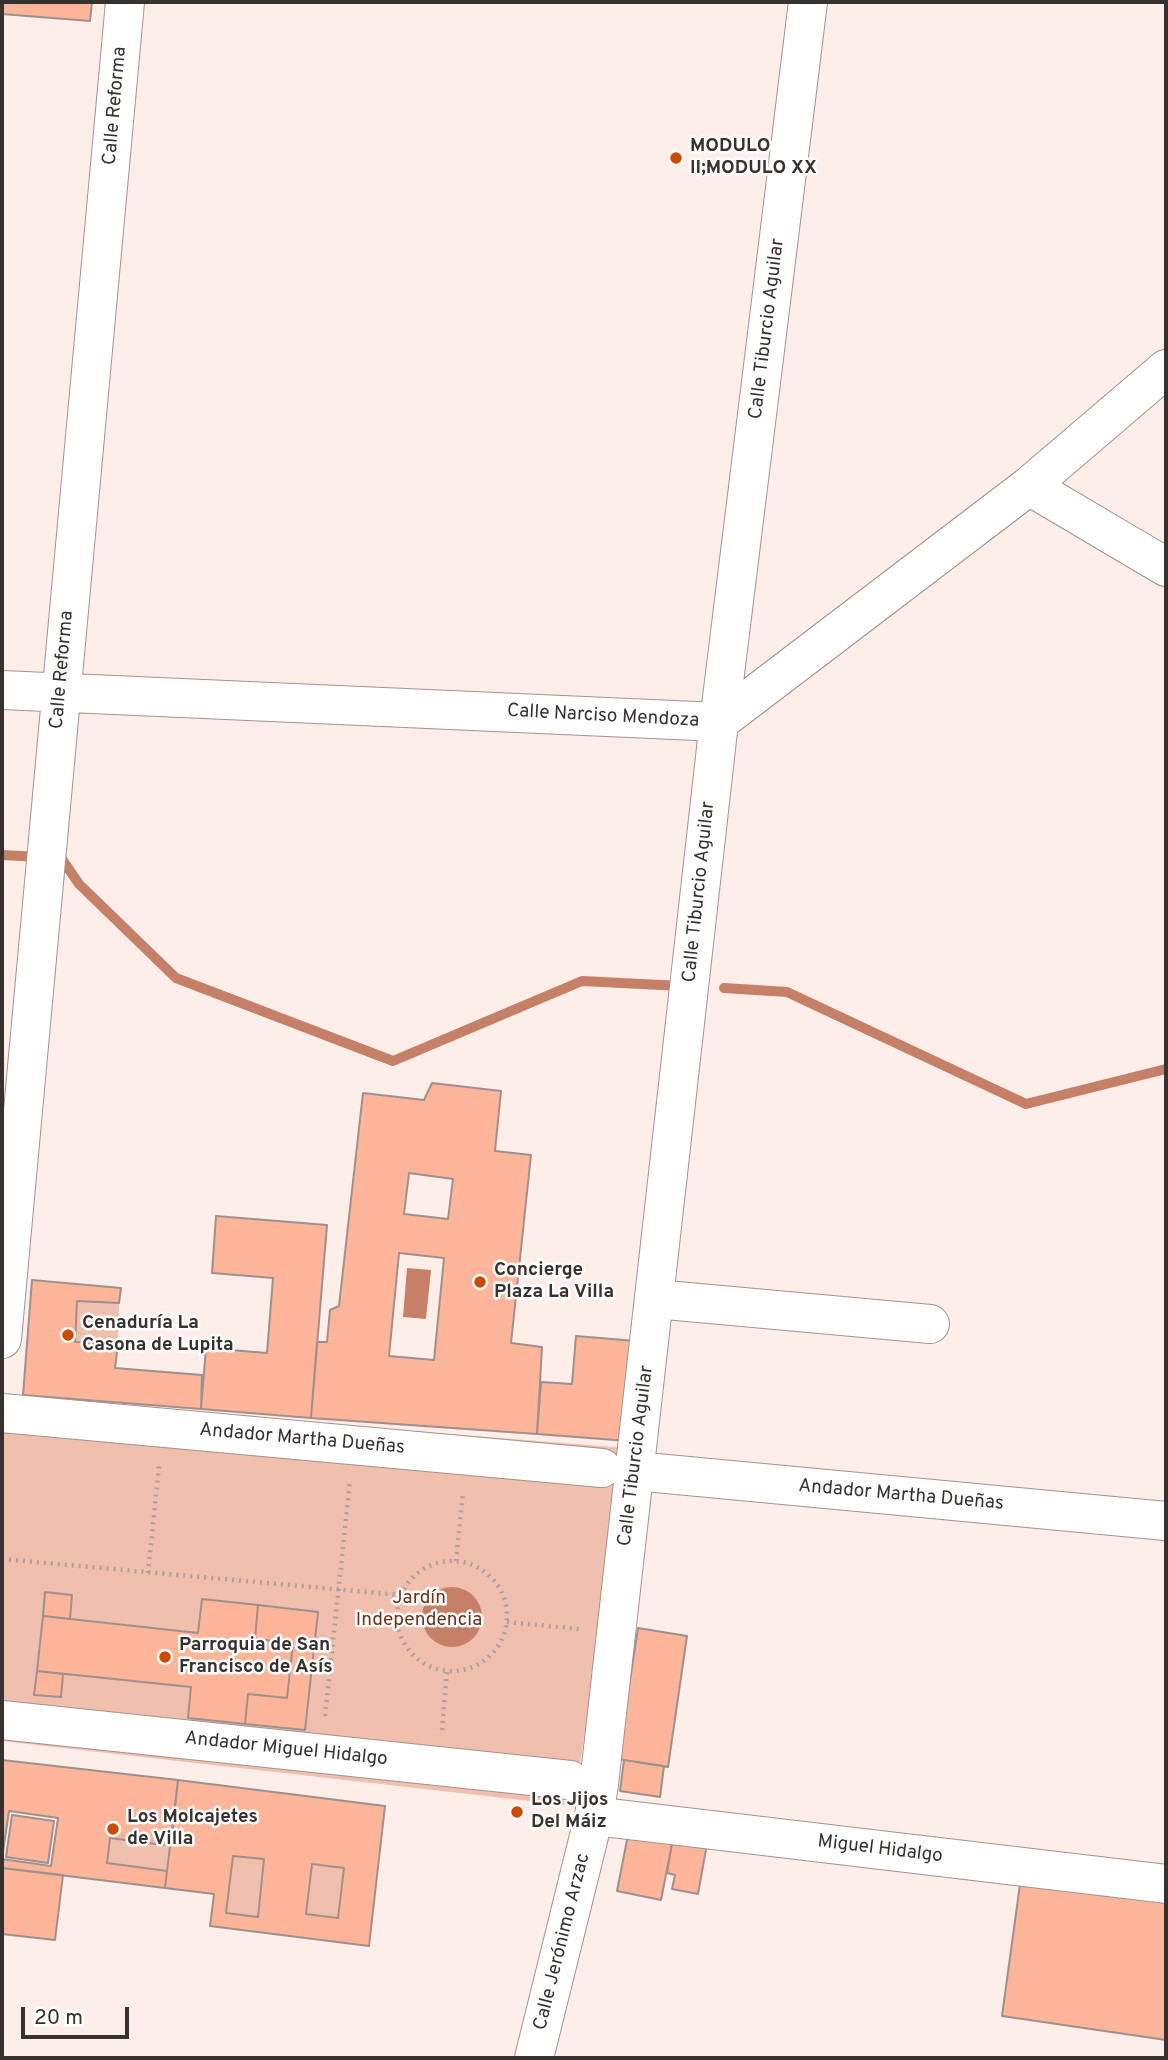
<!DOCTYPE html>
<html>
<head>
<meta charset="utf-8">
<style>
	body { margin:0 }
	#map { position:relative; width:1168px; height:2060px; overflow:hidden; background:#feeee9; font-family:Overpass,sans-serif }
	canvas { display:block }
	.frame { position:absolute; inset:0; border:4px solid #37312f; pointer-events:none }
	.scale { position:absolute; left:21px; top:2007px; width:108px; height:32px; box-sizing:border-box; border:4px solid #37312f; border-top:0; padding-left:9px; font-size:21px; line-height:24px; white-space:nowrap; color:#37312f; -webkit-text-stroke:5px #fff; paint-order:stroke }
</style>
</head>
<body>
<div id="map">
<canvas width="1168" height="2060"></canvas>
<div class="frame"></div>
<div class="scale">20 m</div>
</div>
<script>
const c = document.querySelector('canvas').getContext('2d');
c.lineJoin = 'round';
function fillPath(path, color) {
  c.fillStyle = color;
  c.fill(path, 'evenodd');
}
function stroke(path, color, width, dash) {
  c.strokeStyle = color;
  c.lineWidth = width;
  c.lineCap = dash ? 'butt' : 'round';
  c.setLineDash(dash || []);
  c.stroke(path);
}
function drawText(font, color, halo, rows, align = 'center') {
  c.font = font + ' Overpass,sans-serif';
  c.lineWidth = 5;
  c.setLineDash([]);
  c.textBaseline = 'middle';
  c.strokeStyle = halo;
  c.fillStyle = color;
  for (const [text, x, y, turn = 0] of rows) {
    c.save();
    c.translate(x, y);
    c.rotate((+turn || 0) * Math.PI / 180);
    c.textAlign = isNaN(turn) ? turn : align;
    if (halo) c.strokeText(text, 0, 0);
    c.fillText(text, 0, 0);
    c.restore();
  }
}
fillPath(new Path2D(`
	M 77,1301 L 119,1303 L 118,1344 L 75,1342 Z
	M 2,1399 L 626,1448 L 574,1806 L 2,1741 Z
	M 110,1838 L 171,1846 L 167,1871 L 107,1863 Z
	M 233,1856 L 264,1859 L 258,1917 L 226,1913 Z
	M 312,1864 L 344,1868 L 338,1918 L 306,1914 Z`), '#f1bfad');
fillPath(new Path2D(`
	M 407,1268 L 431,1270 L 426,1319 L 403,1317 Z
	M422 1617a30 30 0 1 1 60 0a30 30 0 1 1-60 0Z`), '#c68067');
stroke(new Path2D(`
	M 2,855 L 39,857
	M 55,858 L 62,859 L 79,884 L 176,978 L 393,1061 L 582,981 L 681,986
	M 724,988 L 787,992 L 1026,1104 L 1166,1069`), '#c68067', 10);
const building = new Path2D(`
	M 2,2 L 92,2 L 90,21 L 2,14 Z
	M 432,1083 L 501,1091 L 495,1151 L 531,1155 L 511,1343 L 542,1347 L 537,1434 L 311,1418 L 317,1342 L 327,1342 L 330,1310 L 339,1306 L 363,1093 L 424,1100 ZM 409,1173 L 453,1179 L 448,1219 L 404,1214 ZM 399,1253 L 444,1258 L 434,1360 L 389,1356 Z
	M 216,1216 L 327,1225 L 311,1418 L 201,1409 L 206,1348 L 267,1353 L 273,1278 L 212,1273 Z
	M 32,1280 L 121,1288 L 119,1303 L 77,1301 L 75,1342 L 118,1344 L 115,1368 L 202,1375 L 201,1409 L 23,1395 Z
	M 576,1336 L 636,1341 L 628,1441 L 537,1434 L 541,1382 L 572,1384 Z
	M 45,1592 L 72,1595 L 70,1619 L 43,1616 Z
	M 202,1599 L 258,1605 L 255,1639 L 293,1643 L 287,1698 L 248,1694 L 245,1724 L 188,1718 L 191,1687 L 37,1671 L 43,1616 L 198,1633 Z
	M 258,1605 L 318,1612 L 305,1730 L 245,1724 L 248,1694 L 287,1698 L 293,1643 L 255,1639 Z
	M 638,1628 L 687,1636 L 668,1767 L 618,1759 Z
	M 37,1671 L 63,1674 L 61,1697 L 34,1695 Z
	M 2,1760 L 178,1780 L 171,1846 L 110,1838 L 107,1863 L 167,1871 L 165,1888 L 2,1868 ZM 12,1815 L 54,1821 L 48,1863 L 6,1857 Z
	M 624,1760 L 664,1766 L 660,1797 L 620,1791 Z
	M 178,1780 L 385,1806 L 369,1946 L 210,1926 L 214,1894 L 165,1888 ZM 233,1856 L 264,1859 L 258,1917 L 226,1913 ZM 312,1864 L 344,1868 L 338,1918 L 306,1914 Z
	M 9,1811 L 58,1818 L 51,1866 L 2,1859 Z
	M 629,1830 L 673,1839 L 661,1900 L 617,1891 Z
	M 673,1837 L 707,1844 L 698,1894 L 672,1889 L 675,1875 L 667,1873 Z
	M 2,1868 L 63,1875 L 55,1940 L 2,1934 Z
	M 1021,1877 L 1166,1898 L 1166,2040 L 1002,2016 Z`);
fillPath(building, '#ffb59a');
stroke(building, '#9e908c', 2);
const minor = new Path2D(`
	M 1029,486 L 1166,567
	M 2,690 L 719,722 L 1029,486 L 1166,369
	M 655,1299 L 930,1324
	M 2,1339 L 125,2
	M 2,1413 L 602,1468
	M 635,1471 L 1166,1521
	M 2,1720 L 570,1780
	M 594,1816 L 1166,1884
	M 534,2058 L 594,1816 L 599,1784 L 719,722 L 808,2`);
stroke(minor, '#a1938e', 40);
stroke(new Path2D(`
	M 2,1559 L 400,1595
	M397 1616a55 55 0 1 1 110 0a55 55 0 1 1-110 0Z
	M 456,1561 L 463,1492
	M 148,1573 L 159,1466
	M 507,1622 L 580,1629
	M 325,1716 L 350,1481
	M 442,1730 L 447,1671`), '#ada19e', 4.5, [2, 5]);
stroke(minor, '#fff', 38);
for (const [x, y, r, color] of [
	[676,158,7,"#ce4901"],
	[480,1282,7,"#ce4901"],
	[68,1335,7,"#ce4901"],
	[165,1657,7,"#ce4901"],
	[517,1812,7,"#ce4901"],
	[113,1829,7,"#ce4901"]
]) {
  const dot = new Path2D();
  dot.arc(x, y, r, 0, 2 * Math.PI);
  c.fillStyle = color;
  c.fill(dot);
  stroke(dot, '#fff', 2.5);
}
drawText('19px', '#37312f', '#fff', [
	["Calle Reforma",116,106,-85],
	["Calle Tiburcio Aguilar",768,329,-83],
	["Calle Reforma",63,670,-85],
	["Calle Narciso Mendoza",603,717,3],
	["Calle Tiburcio Aguilar",700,892,-84],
	["Andador Martha Dueñas",302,1440,5],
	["Calle Tiburcio Aguilar",637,1456,-83],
	["Andador Martha Dueñas",901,1496,5],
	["Andador Miguel Hidalgo",286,1750,6],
	["Miguel Hidalgo",880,1850,7],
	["Calle Jerónimo Arzac",563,1942,-76]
]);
drawText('bold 19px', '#37312f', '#fff', [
	["MODULO",690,147],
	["II;MODULO XX",690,169],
	["Concierge",494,1271],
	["Plaza La Villa",494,1293],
	["Cenaduría La",82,1324],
	["Casona de Lupita",82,1346],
	["Parroquia de San",179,1646],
	["Francisco de Asís",179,1668],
	["Los Jijos",531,1801],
	["Del Máiz",531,1823],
	["Los Molcajetes",127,1818],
	["de Villa",127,1840]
], 'left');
drawText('19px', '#702f15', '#fff', [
	["Jardín",419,1599],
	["Independencia",419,1621]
]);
</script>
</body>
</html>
